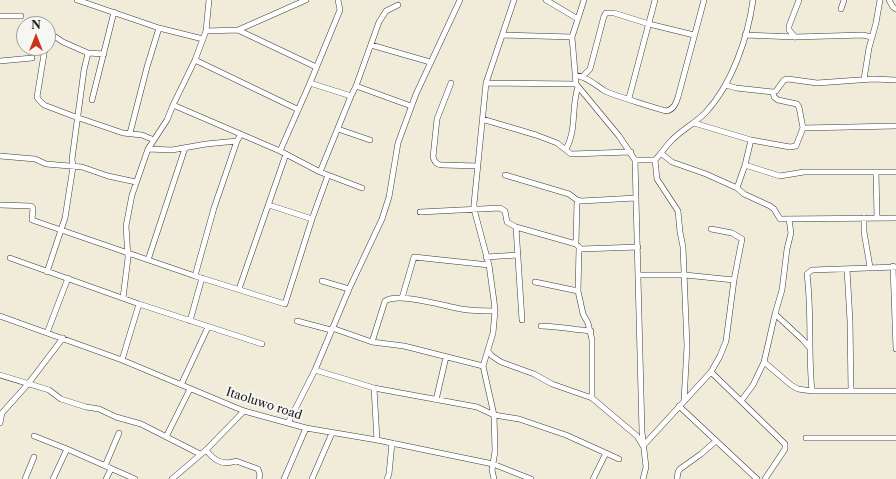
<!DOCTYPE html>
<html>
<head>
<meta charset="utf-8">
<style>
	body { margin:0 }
	#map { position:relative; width:896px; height:479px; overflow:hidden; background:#f1ebd9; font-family:"Libre Caslon Text",serif }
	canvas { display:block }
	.north { position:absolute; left:16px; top:16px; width:40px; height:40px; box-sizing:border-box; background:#f6f6f2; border:1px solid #9f9f9c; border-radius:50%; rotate:0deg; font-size:11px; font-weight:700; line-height:16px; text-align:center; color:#1c1c1c }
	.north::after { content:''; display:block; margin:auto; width:14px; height:18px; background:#c8321e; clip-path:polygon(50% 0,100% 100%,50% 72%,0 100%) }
</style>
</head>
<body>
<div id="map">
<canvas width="896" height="479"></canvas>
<div class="north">N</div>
</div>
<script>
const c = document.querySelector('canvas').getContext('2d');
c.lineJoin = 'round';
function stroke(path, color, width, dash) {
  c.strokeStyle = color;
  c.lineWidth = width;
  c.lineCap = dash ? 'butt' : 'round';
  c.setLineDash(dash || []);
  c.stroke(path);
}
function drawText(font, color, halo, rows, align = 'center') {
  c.font = font + ' "Libre Caslon Text",serif';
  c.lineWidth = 4;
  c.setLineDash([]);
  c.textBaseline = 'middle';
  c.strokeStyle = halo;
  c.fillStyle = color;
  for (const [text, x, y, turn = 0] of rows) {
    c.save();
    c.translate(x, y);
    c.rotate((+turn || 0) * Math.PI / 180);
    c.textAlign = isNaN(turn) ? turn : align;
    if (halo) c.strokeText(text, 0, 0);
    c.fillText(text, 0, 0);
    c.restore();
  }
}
const minor = new Path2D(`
	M 77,0 L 159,28 L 203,39
	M 546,0 L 578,19
	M 584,0 L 572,37 L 576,84 L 619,136 L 635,160
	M 889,0 L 893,7 L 896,9
	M 841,9 L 844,0
	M 0,16 L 21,16
	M 48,29 L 51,34 L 63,42 L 88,53 L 104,54
	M 238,30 L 316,67
	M 206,31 L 238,30 L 306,0
	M 503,35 L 572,37
	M 745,35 L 795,37 L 863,35 L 871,37
	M 795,37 L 789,30 L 789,26 L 799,0
	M 48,40 L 51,34
	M 371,45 L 430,62
	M 45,48 L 37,97 L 39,100 L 44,105 L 73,116 L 123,133 L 142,135 L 154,140
	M 195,60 L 297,109
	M 0,61 L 32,58
	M 575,75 C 588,77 595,85 605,91 C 610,94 664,111 667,111 C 674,109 676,103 678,97 L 704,0
	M 583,76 L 590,69 L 604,16 L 606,13 L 614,13 L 649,24 L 694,35
	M 864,79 L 869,48 L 876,23 L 880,0
	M 310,83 L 340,10 L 338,0
	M 451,83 L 437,119 L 433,157 C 435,163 437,165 443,165 L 478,166
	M 486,83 L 576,84
	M 726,85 L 736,88 L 773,92 L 776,91 L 784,80 L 788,79 L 817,83 L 873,79 L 896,80
	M 356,86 L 379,22 L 386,11 L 398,5
	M 773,92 L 774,97 L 778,100 L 797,104 L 799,107 L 803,128 L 896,126
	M 629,98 L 655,0
	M 92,100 L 114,12
	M 173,105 L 280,151 L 320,172 L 362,188
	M 482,119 L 536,135 L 557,143 L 571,154 L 631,152
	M 694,123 L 751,140 L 790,147 L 796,146 L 803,128
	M 338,129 L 370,140
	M 130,133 L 147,67 L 159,28
	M 148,149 L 172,150 L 206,144 L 237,141
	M 566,149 C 577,130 571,107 578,87
	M 280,151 L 310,83 L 351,96 L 356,86 L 411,106
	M 662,154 L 672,162 L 706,174 L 737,188 L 744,194 L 770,206 L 774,209 L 780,219 L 896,218
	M 0,156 L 35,159 L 46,164 L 82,167 L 108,176 L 136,182
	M 655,160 L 657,179 L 678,211 L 680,232 L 683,247 L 687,346 L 684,401
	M 745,165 L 780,176 L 804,172 L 896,172
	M 320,172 L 351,96
	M 876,172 L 877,218
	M 505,175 L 569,194 L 577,200 L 581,201 L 636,198
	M 737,188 L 745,165 L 751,140
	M 0,205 L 31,206 L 33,208 L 32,220 L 195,276 L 285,304 L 312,219 L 328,175
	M 269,205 L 312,219
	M 420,212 L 500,208 L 505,211 L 507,222 L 516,227 L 576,244 L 581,249 L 638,247
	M 864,218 L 864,232 L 870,267
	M 516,227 L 522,320
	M 576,244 L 577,200
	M 579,248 L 578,291 L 583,314 L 588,323 L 592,340 L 592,398
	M 486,257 L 518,255
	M 10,258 L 139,304 L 262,344
	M 148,260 L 185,148
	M 893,266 L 896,349
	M 847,269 L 850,321 L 851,391
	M 47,272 L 65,218 L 73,167 L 72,159 L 84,70 L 88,53
	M 638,275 L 685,275 L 734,280
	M 195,276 L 214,208 L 237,141 L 241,134
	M 322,281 L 349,289
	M 535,282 L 578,291
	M 239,289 L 286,154
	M 123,298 L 128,258 L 126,226 L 132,195 L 148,149 L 167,120 L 173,105 L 195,60 L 206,31 L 209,0
	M 402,298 L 414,257 L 489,265
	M 775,314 L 803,340 L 810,348
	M 0,316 L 122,360 L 244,411 L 306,428 L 377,440 L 493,464 L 531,479
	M 190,321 L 202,278
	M 297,321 L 331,330
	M 541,326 C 558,326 574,330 591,331
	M 332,328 L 372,342 L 404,346 L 483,366
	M 47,333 L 68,278
	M 372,342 L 385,301 C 399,292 444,306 461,309 C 472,311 484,311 495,311
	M 488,351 L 492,356 L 501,362 L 534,374 L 552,384 L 592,398 L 637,436 L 643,446 L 711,372 L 720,356 L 726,341 L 734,280 L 742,239 L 732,233 L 711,229
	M 122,360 L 139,304
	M 764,362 L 791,385 L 798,389 L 812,391 L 896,391
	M 315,370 L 374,388
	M 711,372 L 785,444 L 785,449 L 765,479
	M 0,375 L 49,390 L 61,399 L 86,407 L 99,409 L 116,417 L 141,424 L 200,454
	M 181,385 L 208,327
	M 812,391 C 808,352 812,313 807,274 L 812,270 L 896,267
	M 436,400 L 446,357
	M 741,401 L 753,385 L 764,362 L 775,314 L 782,290 L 787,249 L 791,233 L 789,219
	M 679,406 L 757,479
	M 0,423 L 2,413 L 28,384 L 63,338
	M 288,423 L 315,370 L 349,289 L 382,219 L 389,197 L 398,143 L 416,94 L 460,0
	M 34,436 L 67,449
	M 166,437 L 190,389
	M 806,438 L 896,438
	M 377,440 L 374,388 L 477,407 L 494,415 L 519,419 L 566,435 L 619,459
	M 206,450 C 214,460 222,466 236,461 L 258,469 L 260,475 L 259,479
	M 105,466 L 119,433
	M 25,479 L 34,457
	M 53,479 L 67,449 L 135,479
	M 106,479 L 111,469
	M 172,479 L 206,450 L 244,411
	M 284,479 L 306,428
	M 312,479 L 332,433
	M 387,479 L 389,474 L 392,443
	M 494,479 L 492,470 L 495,451 L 494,415 L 483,366 L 493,333 L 495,311 L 494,301 L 489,265 L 474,209 L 474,204 L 486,83 L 514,0
	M 593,479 L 606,453
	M 643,479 L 646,467 L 642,432 L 635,160 L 655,160 C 661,154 665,147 671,141 C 681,130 696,123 706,112 C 732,84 748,37 753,0
	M 677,479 L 678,472 L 680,469 L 701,454 L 716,441`);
stroke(minor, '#3c3b38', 6);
stroke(minor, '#fff', 5);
drawText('12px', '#1c1c1c', '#f6f6f2', [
	["Itaoluwo road",264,404,18]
]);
</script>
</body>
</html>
